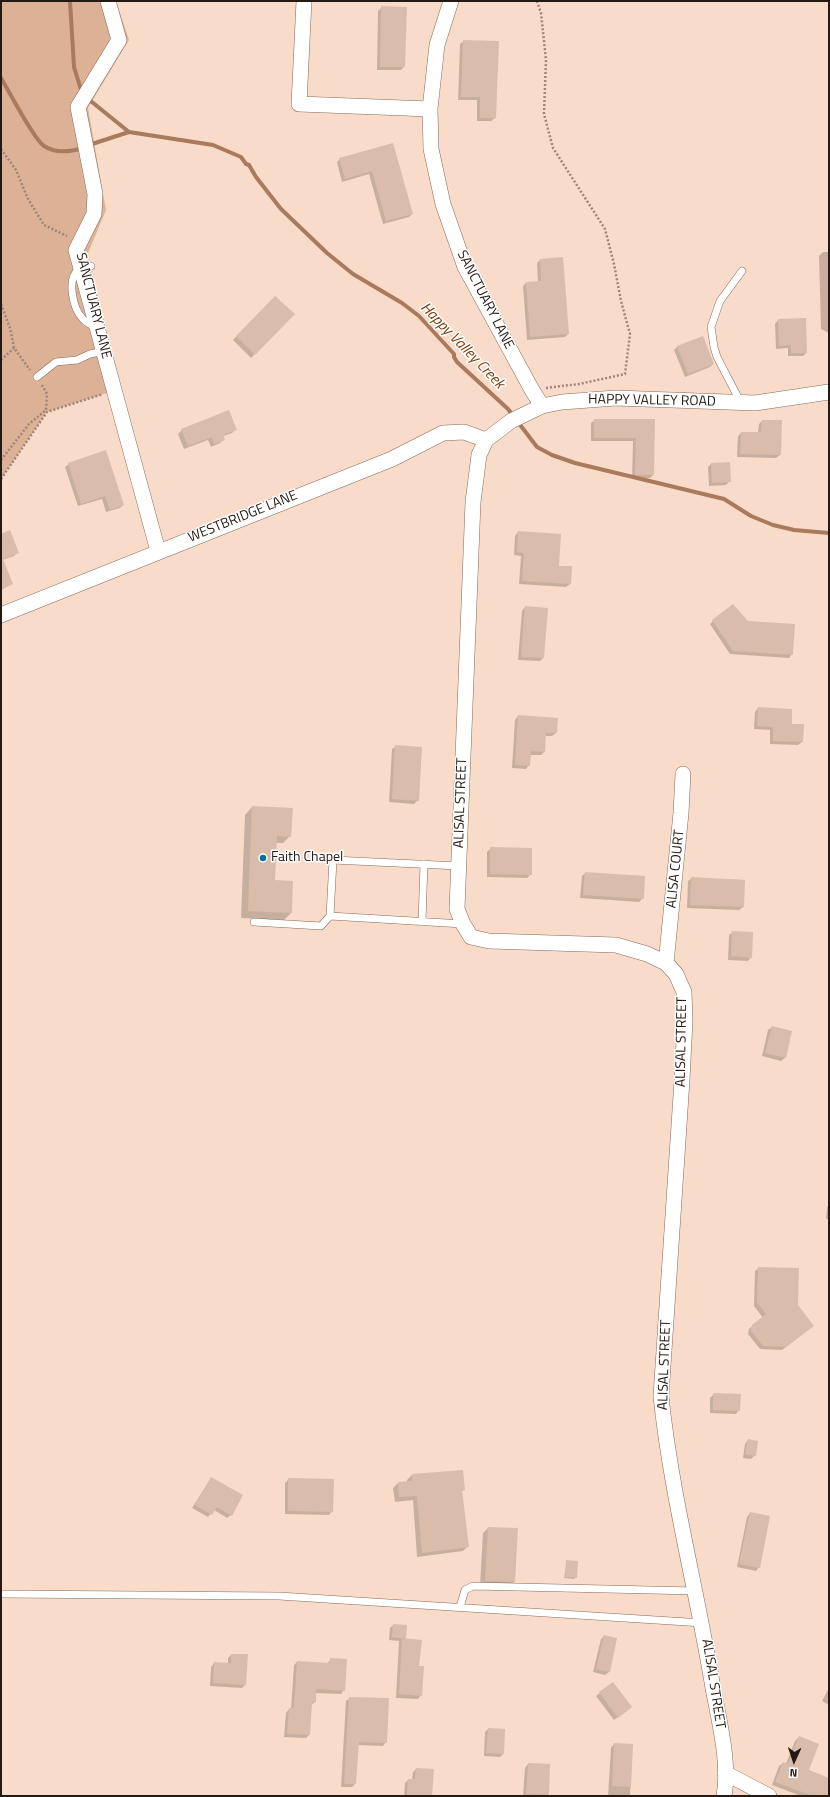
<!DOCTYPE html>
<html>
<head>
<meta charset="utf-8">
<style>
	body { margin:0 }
	#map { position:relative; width:830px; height:1797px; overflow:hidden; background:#f9dbc9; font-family:"Titillium Web",sans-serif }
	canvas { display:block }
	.frame { position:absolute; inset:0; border:2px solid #241913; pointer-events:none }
	.north { position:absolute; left:774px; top:1741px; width:40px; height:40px; -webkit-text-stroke:3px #fff; paint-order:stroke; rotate:183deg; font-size:11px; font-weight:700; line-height:16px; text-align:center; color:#241913 }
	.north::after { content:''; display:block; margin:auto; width:14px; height:18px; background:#241913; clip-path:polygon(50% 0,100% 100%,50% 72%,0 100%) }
</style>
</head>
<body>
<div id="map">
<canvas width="830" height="1797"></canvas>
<div class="frame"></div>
<div class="north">N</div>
</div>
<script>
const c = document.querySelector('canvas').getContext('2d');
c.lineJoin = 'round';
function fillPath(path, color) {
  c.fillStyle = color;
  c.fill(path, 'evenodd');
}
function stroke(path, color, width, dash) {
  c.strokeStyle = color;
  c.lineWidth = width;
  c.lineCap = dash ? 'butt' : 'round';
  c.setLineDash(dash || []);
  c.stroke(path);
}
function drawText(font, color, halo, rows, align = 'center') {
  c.font = font + ' "Titillium Web",sans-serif';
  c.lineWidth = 3;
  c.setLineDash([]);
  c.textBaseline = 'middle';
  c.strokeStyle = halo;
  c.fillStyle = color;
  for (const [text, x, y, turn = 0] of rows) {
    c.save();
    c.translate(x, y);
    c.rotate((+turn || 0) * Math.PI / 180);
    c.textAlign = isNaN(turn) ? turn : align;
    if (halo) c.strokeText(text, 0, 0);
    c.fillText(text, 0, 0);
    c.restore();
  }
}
fillPath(new Path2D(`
	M 1,1 L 116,1 L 129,40 L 88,108 L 106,210 L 88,253 L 119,389 L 47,412 L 1,479 Z`), '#ddb195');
fillPath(new Path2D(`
	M 382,7 L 404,67 L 401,70 L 377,70 L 378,11 Z
	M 464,41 L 498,42 L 495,118 L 491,121 L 477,121 L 477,100 L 458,100 L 460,44 Z
	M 393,144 L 412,214 L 409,217 L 383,224 L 369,174 L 342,182 L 337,162 L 340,159 Z
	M 823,252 L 829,252 L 829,333 L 821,329 L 819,256 Z
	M 540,260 L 568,334 L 565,337 L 527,340 L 523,286 L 526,283 L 538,282 L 537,263 Z
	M 275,297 L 293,314 L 251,358 L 233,340 Z
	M 778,320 L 806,353 L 803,356 L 788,356 L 788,348 L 776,349 L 775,324 Z
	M 678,346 L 713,364 L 710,367 L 685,377 L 674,350 Z
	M 595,420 L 654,420 L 653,475 L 650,478 L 632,478 L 633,441 L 591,441 L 591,423 Z
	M 762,421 L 780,455 L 776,458 L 737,457 L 738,436 L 741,433 L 758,433 L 759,424 Z
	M 236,429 L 232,433 L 223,436 L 224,439 L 220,443 L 211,447 L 208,440 L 184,449 L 178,434 L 182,430 Z
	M 69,464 L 123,505 L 120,508 L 106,512 L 102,499 L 78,506 L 65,467 Z
	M 711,464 L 730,481 L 726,485 L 709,486 L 708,467 Z
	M 518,532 L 558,567 L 571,567 L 570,584 L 566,587 L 519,584 L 521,556 L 514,555 L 515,536 Z
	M 1,535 L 17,552 L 14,556 L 2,560 L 12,584 L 1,590 Z
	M 525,607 L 547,609 L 543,658 L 540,661 L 518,660 L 522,611 Z
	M 713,621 L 747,622 L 792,654 L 789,658 L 730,654 L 710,624 Z
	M 758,708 L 791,725 L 803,725 L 802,742 L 798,745 L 770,744 L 770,730 L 754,729 L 755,712 Z
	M 518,716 L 556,733 L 552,736 L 545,736 L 544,752 L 541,755 L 530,755 L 529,765 L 526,769 L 512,768 L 515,720 Z
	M 396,746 L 418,800 L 414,804 L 389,802 L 392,749 Z
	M 252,807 L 290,836 L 283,843 L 275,843 L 274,881 L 291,913 L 284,920 L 241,918 L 245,815 Z
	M 491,848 L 531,874 L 527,878 L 487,877 L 487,852 Z
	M 585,873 L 643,898 L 639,902 L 580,898 L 582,876 Z
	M 692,878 L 744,880 L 743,907 L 739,910 L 687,908 L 688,881 Z
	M 733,932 L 751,957 L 748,961 L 728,960 L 729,935 Z
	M 772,1027 L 791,1032 L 785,1058 L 781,1061 L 762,1056 L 768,1030 Z
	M 829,1205 L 829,1219 L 826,1219 L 827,1207 Z
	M 759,1268 L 797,1305 L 809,1329 L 782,1350 L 760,1349 L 748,1334 L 749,1329 L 763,1318 L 754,1306 L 755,1271 Z
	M 714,1394 L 739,1410 L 736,1414 L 710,1413 L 710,1398 Z
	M 748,1440 L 755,1455 L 751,1459 L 743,1458 L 745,1444 Z
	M 462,1471 L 464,1490 L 461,1492 L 468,1546 L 463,1551 L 417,1557 L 413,1500 L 395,1502 L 393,1488 L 398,1483 L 407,1482 L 407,1480 L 412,1475 Z
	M 211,1478 L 231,1515 L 227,1518 L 214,1510 L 208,1517 L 192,1508 Z
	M 289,1479 L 332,1511 L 329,1515 L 285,1514 L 285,1483 Z
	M 750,1513 L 759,1567 L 756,1571 L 737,1567 L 747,1517 Z
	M 488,1528 L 514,1582 L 509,1587 L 480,1586 L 483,1533 Z
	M 567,1561 L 576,1577 L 574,1579 L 564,1578 Z
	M 393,1625 L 405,1638 L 418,1667 L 421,1695 L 418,1699 L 396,1698 L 399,1641 L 389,1640 L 390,1628 Z
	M 604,1636 L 609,1672 L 605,1675 L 593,1672 L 601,1639 Z
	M 231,1655 L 245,1685 L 242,1688 L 210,1686 L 211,1667 L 214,1663 L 228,1664 L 228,1658 Z
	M 331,1659 L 344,1690 L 341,1694 L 315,1693 L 315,1702 L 311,1705 L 309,1735 L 306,1738 L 284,1737 L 286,1713 L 289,1709 L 291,1709 L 294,1665 L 297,1662 L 327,1664 Z
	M 613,1683 L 627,1710 L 614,1720 L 596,1696 Z
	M 829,1688 L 829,1705 L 822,1701 Z
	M 350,1698 L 386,1742 L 383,1746 L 357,1745 L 355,1784 L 352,1787 L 341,1787 L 346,1701 Z
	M 488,1729 L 503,1754 L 500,1757 L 484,1756 L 485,1732 Z
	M 799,1737 L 808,1771 L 829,1779 L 828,1796 L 801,1796 L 772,1785 L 779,1766 L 783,1763 L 786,1764 L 795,1741 Z
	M 614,1744 L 632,1745 L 630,1796 L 608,1796 L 611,1748 Z
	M 528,1764 L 549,1765 L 548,1796 L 523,1796 L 525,1768 Z
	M 416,1769 L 431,1796 L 404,1796 L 405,1783 L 408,1780 L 412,1780 L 413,1772 Z`), '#0003');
stroke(new Path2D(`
	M 70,1 L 74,67 L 82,93
	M 1,78 C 9,91 34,140 44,146 C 56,154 70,152 83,148
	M 87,98 L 129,132
	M 89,145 L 129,132 L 213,145 L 241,157 L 246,164 L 249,165 L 256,177 L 281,209 L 327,253 L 353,274 L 402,303 L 419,316 L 454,354 L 454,357 L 457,362 L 508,409 L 537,447 L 552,455 L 575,463 L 724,499 L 751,516 L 773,525 L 794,530 L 829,533`), '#a97a5c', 4);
fillPath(new Path2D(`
	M 381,6 L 407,7 L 405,67 L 380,67 Z
	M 463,40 L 499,41 L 496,118 L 480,118 L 480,97 L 461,97 Z
	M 393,143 L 413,214 L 386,221 L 372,171 L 345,179 L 339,158 Z
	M 563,257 L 569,334 L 530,337 L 526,282 L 541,281 L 540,259 Z
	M 275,296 L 295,314 L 255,355 L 236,336 Z
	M 806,318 L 807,353 L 791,353 L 791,345 L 779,346 L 778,319 Z
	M 703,336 L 714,364 L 688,374 L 677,346 Z
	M 229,410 L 237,430 L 223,435 L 225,440 L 214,444 L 212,437 L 188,446 L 181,429 Z
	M 594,419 L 655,419 L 654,475 L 635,475 L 636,438 L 594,438 Z
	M 762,420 L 782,420 L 781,455 L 740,454 L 741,432 L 761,432 Z
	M 106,450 L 124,505 L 110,510 L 105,496 L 81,504 L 68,463 Z
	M 730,462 L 731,482 L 712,483 L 711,463 Z
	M 10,530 L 19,553 L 3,559 L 13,584 L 1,589 L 1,534 Z
	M 518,531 L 561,534 L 559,566 L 572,566 L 571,584 L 522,581 L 524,553 L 517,552 Z
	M 733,604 L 748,621 L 795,624 L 793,655 L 733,651 L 712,620 Z
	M 525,606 L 548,608 L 544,658 L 521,657 Z
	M 758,707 L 792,709 L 792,724 L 804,724 L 803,742 L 773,741 L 773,727 L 757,726 Z
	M 518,715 L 558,718 L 557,733 L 546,733 L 545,752 L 531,751 L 530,766 L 515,765 Z
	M 395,745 L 422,747 L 419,801 L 392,799 Z
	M 252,806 L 293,808 L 291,837 L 277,836 L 275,880 L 293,881 L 292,913 L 248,911 Z
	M 490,847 L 532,848 L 532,875 L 490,874 Z
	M 585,872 L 645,876 L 644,899 L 583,895 Z
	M 691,877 L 745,880 L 744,907 L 690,905 Z
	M 732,931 L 753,932 L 752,958 L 731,956 Z
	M 772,1026 L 792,1031 L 786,1058 L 765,1053 Z
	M 758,1267 L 799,1268 L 798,1305 L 814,1326 L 786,1347 L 763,1346 L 751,1331 L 752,1325 L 766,1314 L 757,1302 Z
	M 713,1393 L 741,1394 L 740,1411 L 713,1410 Z
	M 748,1439 L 758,1441 L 756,1456 L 745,1454 Z
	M 463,1470 L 465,1490 L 462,1490 L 469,1547 L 422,1553 L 417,1496 L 399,1497 L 398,1482 L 412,1481 L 412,1474 Z
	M 211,1477 L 243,1495 L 232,1516 L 217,1507 L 212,1515 L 195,1505 Z
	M 288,1478 L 334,1479 L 333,1512 L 288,1511 Z
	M 750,1512 L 770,1516 L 760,1568 L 739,1564 Z
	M 488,1527 L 518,1528 L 515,1582 L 485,1581 Z
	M 566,1560 L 578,1561 L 577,1578 L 565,1577 Z
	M 393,1624 L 407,1625 L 406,1639 L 392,1637 Z
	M 604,1635 L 617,1638 L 610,1672 L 596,1669 Z
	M 402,1638 L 422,1640 L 419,1666 L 424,1666 L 422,1696 L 399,1694 Z
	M 231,1654 L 248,1654 L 246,1685 L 213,1683 L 214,1662 L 231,1663 Z
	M 330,1658 L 347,1659 L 345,1691 L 316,1689 L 316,1702 L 312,1702 L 310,1735 L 287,1734 L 289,1708 L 294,1708 L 297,1661 L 330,1663 Z
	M 613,1682 L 632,1707 L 618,1718 L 599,1692 Z
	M 349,1697 L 389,1698 L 387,1743 L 359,1742 L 356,1784 L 344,1784 Z
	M 488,1728 L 505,1729 L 504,1754 L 486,1753 Z
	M 799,1736 L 819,1744 L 809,1770 L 829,1778 L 829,1796 L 813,1796 L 775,1782 L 783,1762 L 788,1764 Z
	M 614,1743 L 633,1744 L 631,1787 L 612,1786 Z
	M 528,1763 L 550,1764 L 549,1795 L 526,1794 Z
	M 416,1768 L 434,1769 L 432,1796 L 407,1796 L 408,1779 L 415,1779 Z`), '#d9bcaa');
const service = new Path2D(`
	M 91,266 C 88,267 82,267 79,269 C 66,279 73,309 83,319 C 87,324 92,325 96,328
	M 37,377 L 56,362 L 77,360 L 90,354 L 104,351
	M 741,403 L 717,357 L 714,347 L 711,327 L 720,301 L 742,271
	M 459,866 L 333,860 L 330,916 L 463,924
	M 254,922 L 321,926 L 330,916
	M 422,922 L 424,864
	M 1,1594 L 279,1596 L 703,1623
	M 460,1607 L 465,1590 L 473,1586 L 695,1591`);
const minor = new Path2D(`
	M 108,1 L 119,40 L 78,107 L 95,194 L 94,214 L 76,250 L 158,551
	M 304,1 L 299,104 L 430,109
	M 451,1 L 437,45 L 430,109 L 431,149 L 443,204 L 465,267 L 532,390 L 542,406
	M 1,615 L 392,459 L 443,433 L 464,432 L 486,440
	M 666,963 L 681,813 L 683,774
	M 725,1773 L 769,1796
	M 724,1796 C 730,1763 719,1721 713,1688 C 697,1590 671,1494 661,1396 L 682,1080 L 685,1021 L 684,992 L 676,974 L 666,963 L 647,954 L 616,945 L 489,941 L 471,937 L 463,924 L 457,909 L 473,502 L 479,455 L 486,440 L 511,421 L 542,406 L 562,402 L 616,398 L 755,403 L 829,392`);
stroke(service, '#856b5b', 8);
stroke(minor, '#856b5b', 16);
stroke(new Path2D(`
	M 537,1 L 541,13 L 546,60 L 544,114 L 553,148 L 605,229 L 614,264 L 621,301 L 630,334 L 625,374 L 579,384 L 546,388
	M 1,149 L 16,170 L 28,199 L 44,225 L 67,236
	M 1,304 L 10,328 L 14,348 L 30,370
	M 1,360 L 14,348
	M 1,460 L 29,424 L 46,410 L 47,394 L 42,385
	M 1,479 L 47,412 L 103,394`), '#9d877a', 2.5, [2, 2]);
stroke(service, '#fff', 7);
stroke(minor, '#fff', 15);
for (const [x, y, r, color] of [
	[263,858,4,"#00729d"]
]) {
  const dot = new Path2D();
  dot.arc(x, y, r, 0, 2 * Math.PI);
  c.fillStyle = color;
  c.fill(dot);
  stroke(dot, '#fff', 1.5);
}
drawText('14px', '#241913', '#fff', [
	["SANCTUARY LANE",485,300,63],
	["SANCTUARY LANE",93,306,76],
	["HAPPY VALLEY ROAD",652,401,1],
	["WESTBRIDGE LANE",243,517,-22],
	["ALISAL STREET",461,803,-88],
	["ALISA COURT",676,869,-84],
	["ALISAL STREET",682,1042,-89],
	["ALISAL STREET",665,1365,-88],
	["ALISAL STREET",713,1684,81]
]);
drawText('14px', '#241913', '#fff', [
	["Faith Chapel",271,858]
], 'left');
drawText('italic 15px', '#7a3d09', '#fff', [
	["Happy Valley Creek",462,346,46]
]);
</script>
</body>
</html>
